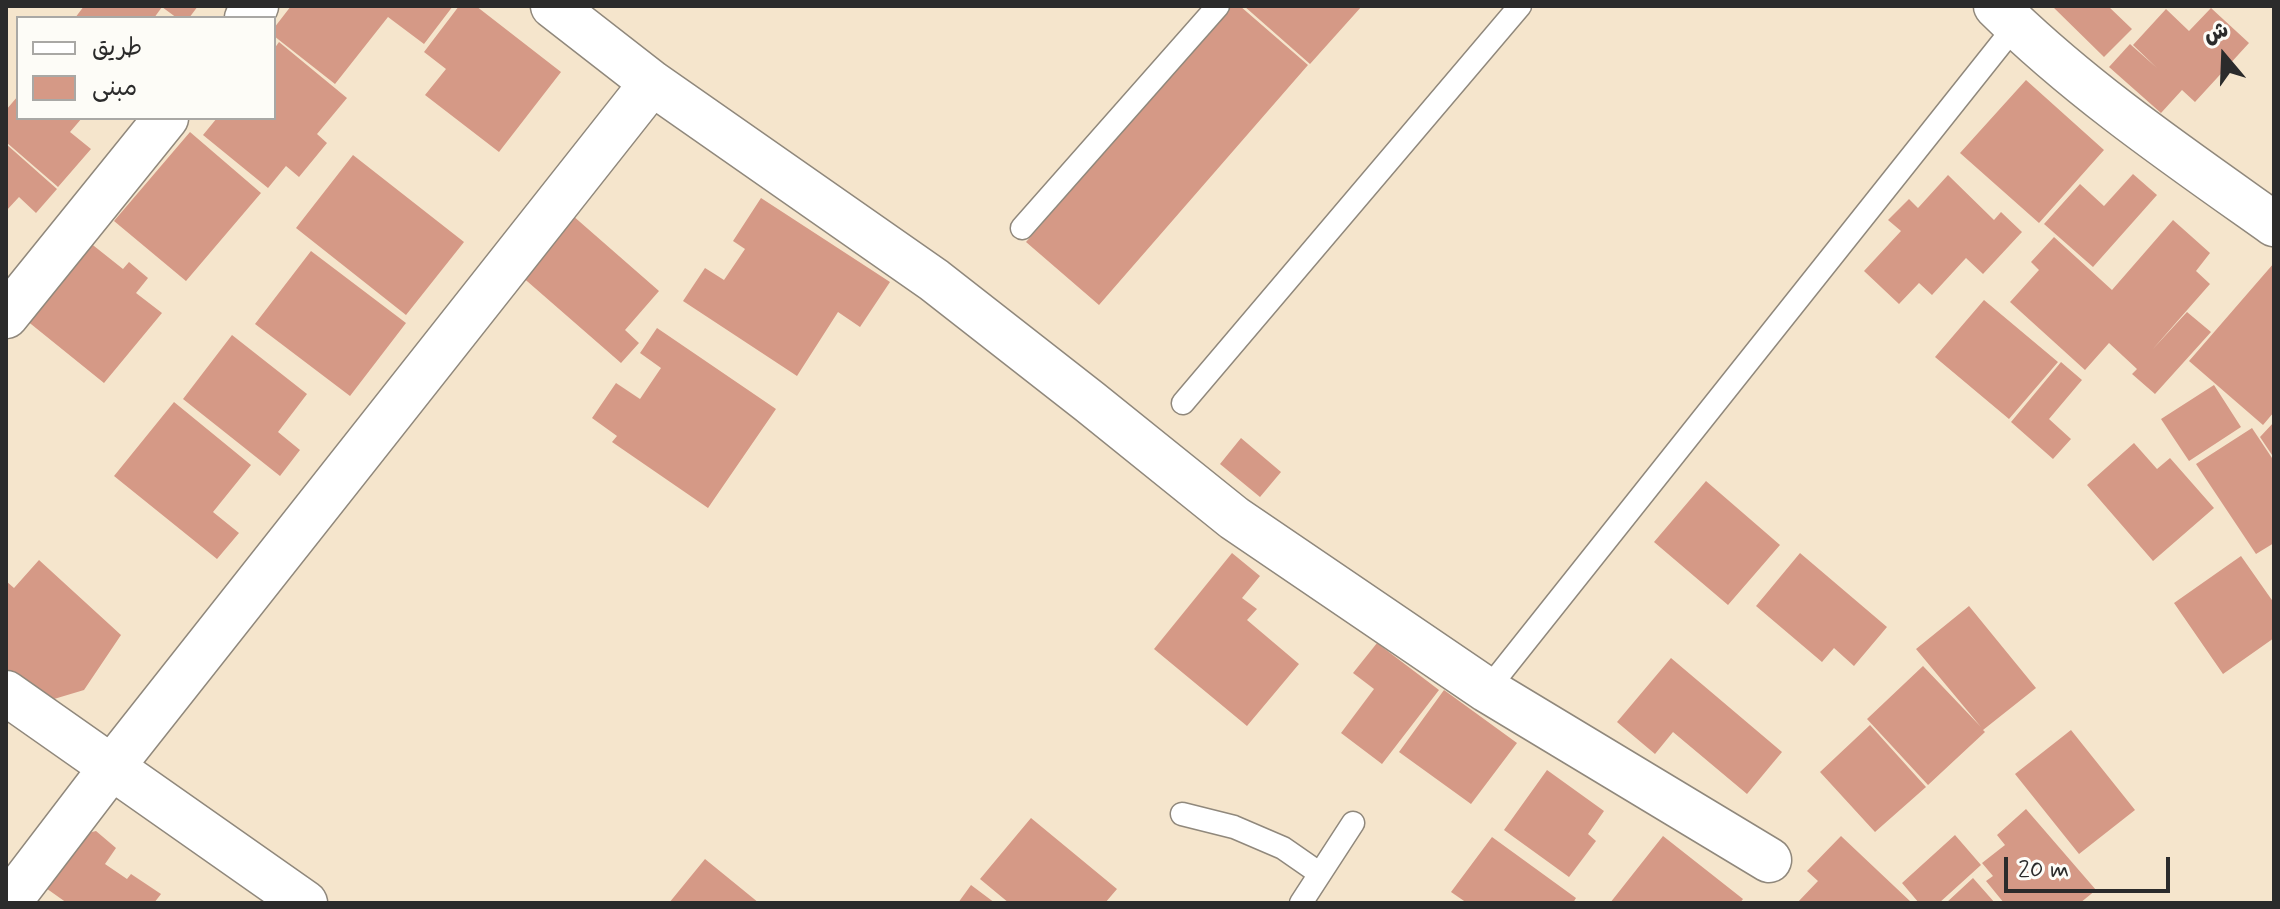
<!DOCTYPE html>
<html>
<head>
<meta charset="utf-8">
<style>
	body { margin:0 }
	#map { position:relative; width:2280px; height:909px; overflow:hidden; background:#f5e5cc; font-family:Mynerve,"Playpen Sans Arabic",sans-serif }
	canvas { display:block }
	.frame { position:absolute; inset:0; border:8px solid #2b2b2b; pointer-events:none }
	.legend { position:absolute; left:16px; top:16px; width:260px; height:104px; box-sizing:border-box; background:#fdfcf7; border:2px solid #a9a8a5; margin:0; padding:10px 14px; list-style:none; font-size:24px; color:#2b2b2b }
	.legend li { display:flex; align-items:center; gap:16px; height:40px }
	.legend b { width:40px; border:2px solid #a9a8a5 }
	.north { position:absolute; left:2184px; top:16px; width:80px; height:80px; -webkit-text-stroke:6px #fdfcf7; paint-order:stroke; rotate:341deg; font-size:22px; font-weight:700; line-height:32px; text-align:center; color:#2b2b2b }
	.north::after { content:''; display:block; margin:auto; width:28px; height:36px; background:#2b2b2b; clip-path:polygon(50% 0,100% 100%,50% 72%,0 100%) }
	.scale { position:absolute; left:2004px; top:857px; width:166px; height:36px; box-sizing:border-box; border:4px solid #2b2b2b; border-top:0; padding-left:10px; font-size:24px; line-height:28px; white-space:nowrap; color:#2b2b2b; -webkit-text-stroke:6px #fdfcf7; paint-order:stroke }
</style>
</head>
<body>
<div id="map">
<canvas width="2280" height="909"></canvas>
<div class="frame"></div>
<ul class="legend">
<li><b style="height:10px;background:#fff"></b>طريق</li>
<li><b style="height:22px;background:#d59986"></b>مبنى</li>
</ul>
<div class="north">ش</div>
<div class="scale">20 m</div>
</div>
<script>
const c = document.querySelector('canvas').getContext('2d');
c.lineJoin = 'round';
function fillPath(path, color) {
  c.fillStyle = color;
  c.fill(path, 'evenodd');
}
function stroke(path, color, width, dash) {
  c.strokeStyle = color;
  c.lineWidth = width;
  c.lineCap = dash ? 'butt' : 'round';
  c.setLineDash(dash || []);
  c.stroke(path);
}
fillPath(new Path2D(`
	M 84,6 L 198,6 L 189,18 L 177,18 L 162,7 L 154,18 L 75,18 Z
	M 291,6 L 453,6 L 424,44 L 388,17 L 335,84 L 274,36 L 274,28 Z
	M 459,6 L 476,6 L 561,72 L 499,152 L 425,95 L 446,69 L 424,52 Z
	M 1231,6 L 1240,6 L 1308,65 L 1099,305 L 1026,242 Z
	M 1244,6 L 1362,6 L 1310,64 Z
	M 2052,6 L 2108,6 L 2132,29 L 2104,57 Z
	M 2211,8 L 2249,43 L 2195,102 L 2182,90 L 2161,113 L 2109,67 L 2130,44 L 2157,68 L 2133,45 L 2166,9 L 2189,31 Z
	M 279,42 L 347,98 L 317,134 L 327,143 L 299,177 L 286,166 L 268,188 L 203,135 L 217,118 L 274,118 L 274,49 Z
	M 2026,80 L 2104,150 L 2039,223 L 1960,153 Z
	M 18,96 L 18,118 L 82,118 L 70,132 L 91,149 L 58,187 L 6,142 L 6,110 Z
	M 190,132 L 261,193 L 186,281 L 114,221 Z
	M 6,144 L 57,189 L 36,213 L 19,197 L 6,211 Z
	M 353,155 L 464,242 L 406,315 L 296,228 Z
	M 2133,174 L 2157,195 L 2093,267 L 2044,224 L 2080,184 L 2104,206 Z
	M 1948,175 L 1994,220 L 2001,212 L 2022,232 L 1983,274 L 1966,258 L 1932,295 L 1919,283 L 1899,304 L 1864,271 L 1901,231 L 1888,220 L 1909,199 L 1918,208 Z
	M 761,198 L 890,282 L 860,327 L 838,312 L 797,376 L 683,301 L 705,268 L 724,280 L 745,249 L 733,241 Z
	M 572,215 L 659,291 L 625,330 L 639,343 L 621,363 L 520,275 Z
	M 2173,220 L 2210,253 L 2196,271 L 2210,284 L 2152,350 L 2187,312 L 2211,332 L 2155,394 L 2132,374 L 2137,369 L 2109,343 L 2085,370 L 2010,302 L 2039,270 L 2031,262 L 2054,237 L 2112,290 Z
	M 89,242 L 123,269 L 129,262 L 148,278 L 136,293 L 162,313 L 104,383 L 26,320 Z
	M 311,251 L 406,323 L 350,396 L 255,324 Z
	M 2274,263 L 2274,412 L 2263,425 L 2189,361 Z
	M 1984,300 L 2058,362 L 2009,419 L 1935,357 Z
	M 657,328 L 776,409 L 708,508 L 612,442 L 617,436 L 592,418 L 616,383 L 640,399 L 661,368 L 640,353 Z
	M 232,335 L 307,394 L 278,432 L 300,450 L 280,476 L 183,399 Z
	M 2061,362 L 2082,380 L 2049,419 L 2071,439 L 2053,459 L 2011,422 Z
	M 2214,385 L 2241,427 L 2189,461 L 2161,419 Z
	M 174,402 L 251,465 L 213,512 L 239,533 L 217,559 L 114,476 Z
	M 2274,422 L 2274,458 L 2260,437 Z
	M 2252,428 L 2274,461 L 2274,543 L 2256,554 L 2196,464 Z
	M 1241,438 L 1281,472 L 1260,497 L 1220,464 Z
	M 2134,443 L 2157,469 L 2170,458 L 2214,508 L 2153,561 L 2087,485 Z
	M 1706,481 L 1780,545 L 1728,605 L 1654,542 Z
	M 1232,553 L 1260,576 L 1242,598 L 1257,609 L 1247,620 L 1299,664 L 1247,726 L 1154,649 Z
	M 1800,553 L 1887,627 L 1854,666 L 1834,648 L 1822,662 L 1756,606 Z
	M 2241,556 L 2274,603 L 2274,638 L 2223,674 L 2174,603 Z
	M 39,560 L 121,635 L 84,690 L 44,702 L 6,671 L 6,581 L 14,588 Z
	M 1969,606 L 2036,688 L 1983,730 L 1985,732 L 1928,785 L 1867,719 L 1923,666 L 1981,727 L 1916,649 Z
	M 1377,643 L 1439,690 L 1382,764 L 1341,733 L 1374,689 L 1353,673 Z
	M 1671,658 L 1782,752 L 1747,794 L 1673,732 L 1655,754 L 1617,722 Z
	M 1444,690 L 1517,743 L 1471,804 L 1399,752 Z
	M 1870,725 L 1926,787 L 1875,832 L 1820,772 Z
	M 2071,730 L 2135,810 L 2079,854 L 2015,774 Z
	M 1547,770 L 1604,811 L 1588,834 L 1596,841 L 1569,877 L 1504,830 Z
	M 2026,809 L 2096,890 L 2080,903 L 2004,903 L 1986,881 L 1993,876 L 1982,863 L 2005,845 L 1997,835 Z
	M 1031,818 L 1117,889 L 1105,903 L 1009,903 L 980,879 Z
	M 96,831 L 116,848 L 105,864 L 127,879 L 131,874 L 161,894 L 154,903 L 67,903 L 43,886 L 80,835 Z
	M 1955,835 L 1981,865 L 1939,903 L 1919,903 L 1902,883 Z
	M 1663,836 L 1743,899 L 1740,903 L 1610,903 Z
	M 1841,836 L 1912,903 L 1797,903 L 1818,881 L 1807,871 Z
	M 1492,837 L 1576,898 L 1573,903 L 1467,903 L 1451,892 Z
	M 705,859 L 759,903 L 669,903 Z
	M 1973,878 L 1995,903 L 1946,903 Z
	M 971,885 L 995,903 L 958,903 Z`), '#d59986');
const lane = new Path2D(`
	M 1022,228 L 1218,6
	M 1183,403 L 1520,6
	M 1487,690 L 2016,25
	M 1182,814 L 1234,827 L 1283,848 L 1319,873
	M 1301,903 L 1353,823`);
const street = new Path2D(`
	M 553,6 L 652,83 L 934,280 L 1090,402 L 1234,518 L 1487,690 L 1769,860
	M 1996,6 C 2080,89 2178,156 2274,224
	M 247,18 L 256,6
	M 6,316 L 166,118
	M 6,693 L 305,903
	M 8,903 L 111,768 L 652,83`);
stroke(lane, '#90887c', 25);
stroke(street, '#90887c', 47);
stroke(lane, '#fff', 22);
stroke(street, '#fff', 44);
</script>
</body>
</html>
